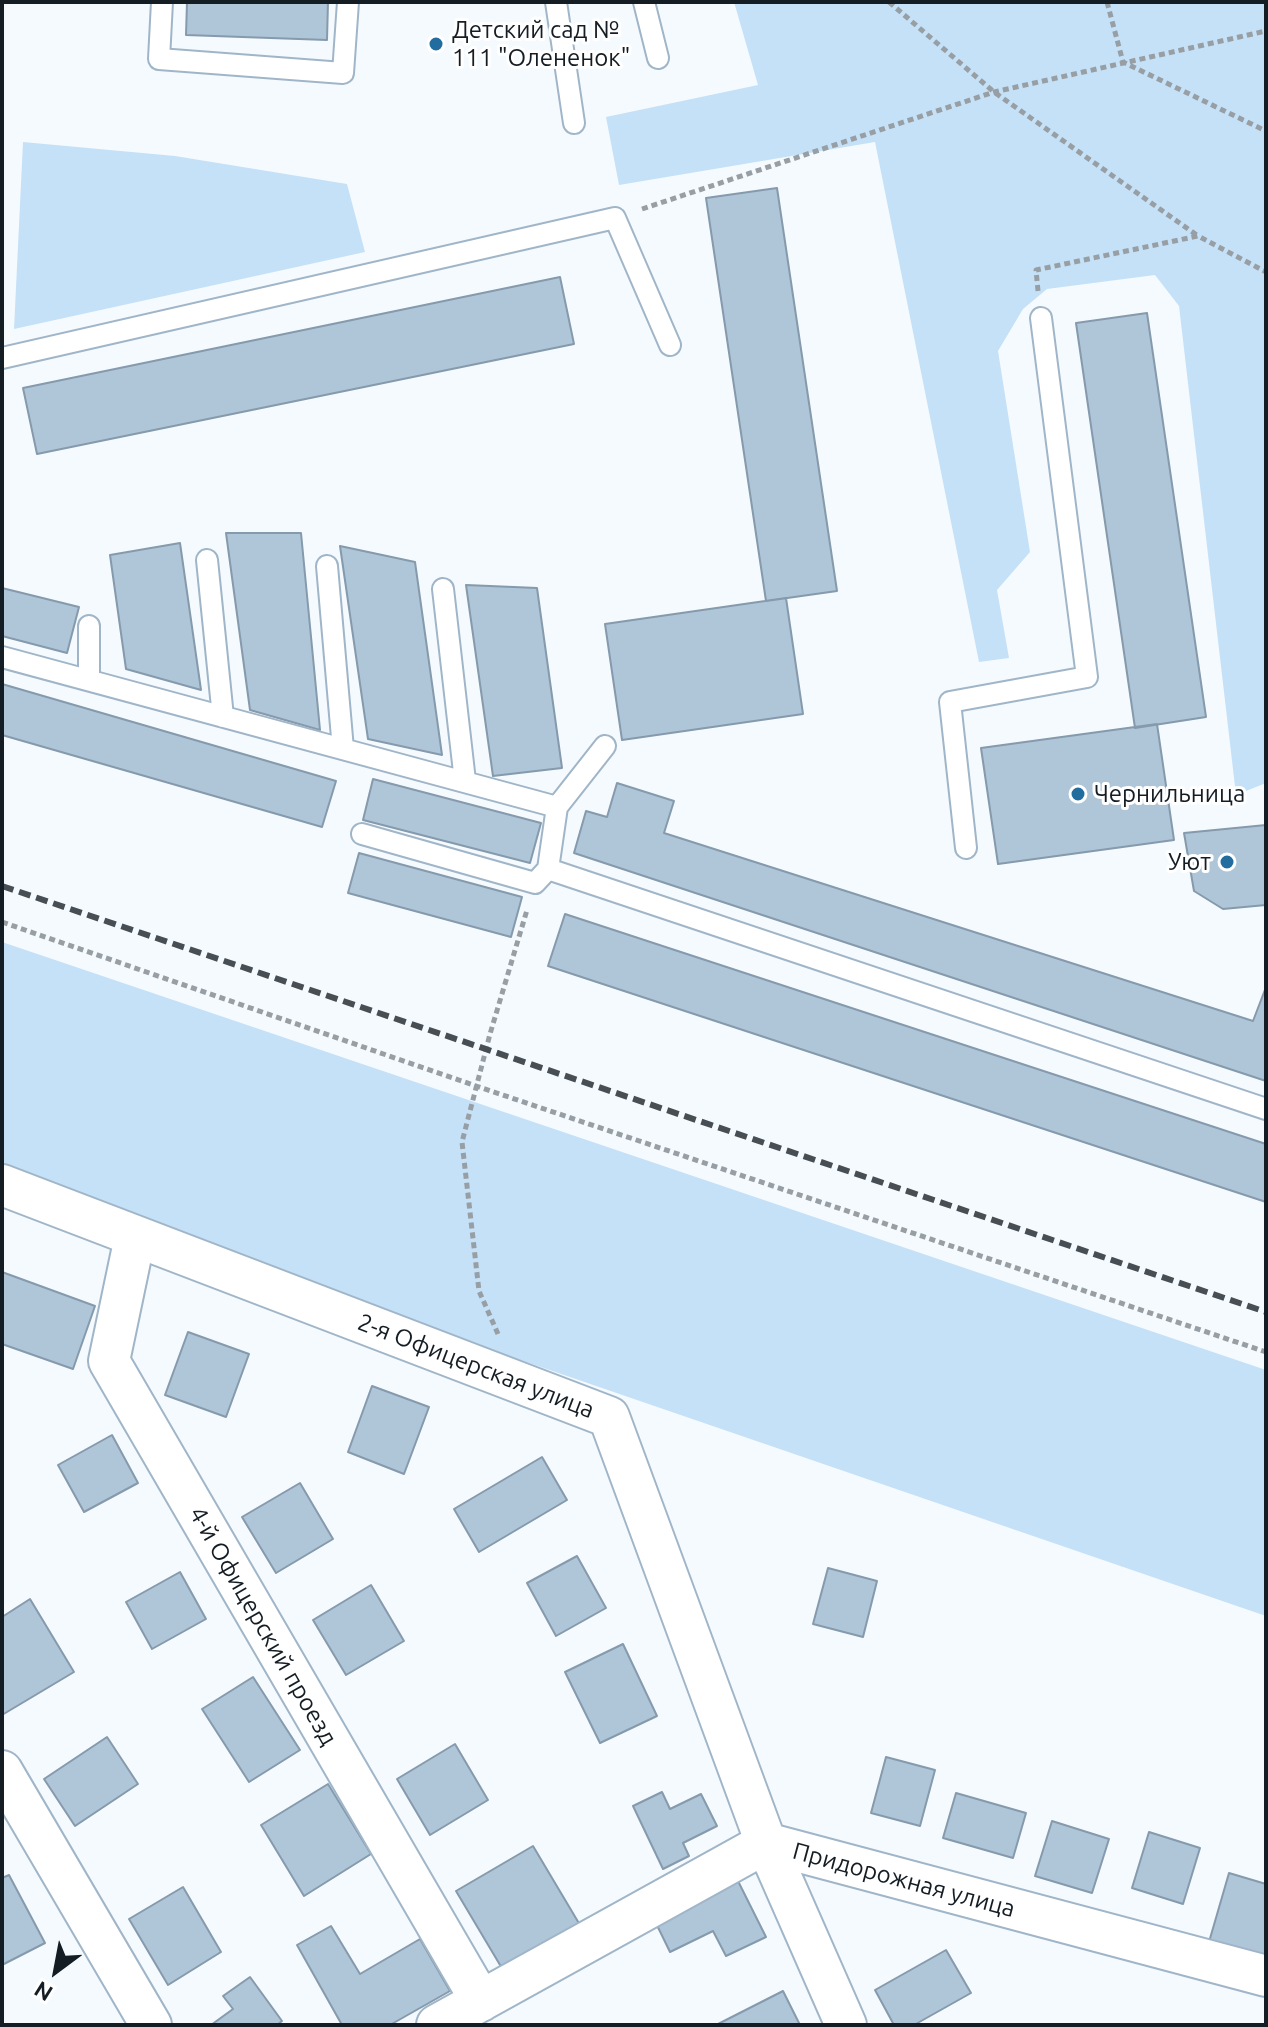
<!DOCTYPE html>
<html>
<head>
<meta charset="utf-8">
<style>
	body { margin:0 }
	#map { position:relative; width:1268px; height:2027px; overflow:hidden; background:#f5fafe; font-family:Ubuntu,sans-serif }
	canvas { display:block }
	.frame { position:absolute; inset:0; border:4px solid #151d24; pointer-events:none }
	.north { position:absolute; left:16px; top:1931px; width:80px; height:80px; -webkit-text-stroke:6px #fff; paint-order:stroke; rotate:212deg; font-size:22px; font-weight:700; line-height:32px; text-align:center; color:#151d24 }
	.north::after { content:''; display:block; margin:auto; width:28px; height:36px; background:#151d24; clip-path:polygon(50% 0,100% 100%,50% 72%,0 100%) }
</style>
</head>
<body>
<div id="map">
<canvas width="1268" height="2027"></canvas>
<div class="frame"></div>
<div class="north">N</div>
</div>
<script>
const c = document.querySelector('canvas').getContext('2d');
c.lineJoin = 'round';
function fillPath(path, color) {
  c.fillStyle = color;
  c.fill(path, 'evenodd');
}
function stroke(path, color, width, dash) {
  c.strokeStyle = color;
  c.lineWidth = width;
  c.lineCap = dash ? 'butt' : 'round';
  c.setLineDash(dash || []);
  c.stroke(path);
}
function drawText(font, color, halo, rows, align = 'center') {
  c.font = font + ' Ubuntu,sans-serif';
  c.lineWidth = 6;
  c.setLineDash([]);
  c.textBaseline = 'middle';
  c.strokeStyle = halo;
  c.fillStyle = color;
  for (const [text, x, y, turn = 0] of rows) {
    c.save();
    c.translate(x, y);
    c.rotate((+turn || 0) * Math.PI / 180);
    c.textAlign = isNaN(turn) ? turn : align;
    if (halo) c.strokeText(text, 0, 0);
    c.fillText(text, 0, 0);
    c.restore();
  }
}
fillPath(new Path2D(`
	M 734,2 L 1266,2 L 1266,783 L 1236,795 L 1179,306 L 1155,275 L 1047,289 L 1023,309 L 998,351 L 1030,552 L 997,590 L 1009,658 L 979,662 L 875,142 L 619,185 L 606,117 L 758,85 Z
	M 23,142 L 175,156 L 347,184 L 365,252 L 14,329 Z
	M 2,942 L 1266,1370 L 1266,1616 L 2,1182 Z`), '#c5e1f8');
const building = new Path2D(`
	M 187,2 L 328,2 L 327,40 L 186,35 Z
	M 777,188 L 837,591 L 766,601 L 706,198 Z
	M 560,277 L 574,344 L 37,454 L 23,388 Z
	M 1147,313 L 1206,717 L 1135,728 L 1076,323 Z
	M 226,533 L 301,533 L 320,730 L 250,710 Z
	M 180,543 L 201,690 L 126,669 L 110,555 Z
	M 340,546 L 415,562 L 442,755 L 368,739 Z
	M 466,585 L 537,588 L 562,768 L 493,776 Z
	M 2,588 L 79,607 L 67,653 L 2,636 Z
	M 786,598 L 803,714 L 622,740 L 605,624 Z
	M 2,684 L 336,781 L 322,827 L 2,735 Z
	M 1157,724 L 1174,840 L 998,864 L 981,748 Z
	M 373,779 L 541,823 L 530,863 L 363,820 Z
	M 617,783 L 674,801 L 664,833 L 1253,1021 L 1266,987 L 1266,1081 L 574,853 L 586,811 L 607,817 Z
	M 1266,825 L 1266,905 L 1223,909 L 1194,891 L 1184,833 Z
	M 359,853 L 522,897 L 511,937 L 348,893 Z
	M 565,914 L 1266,1144 L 1266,1202 L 548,966 Z
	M 2,1272 L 95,1306 L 73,1369 L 2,1344 Z
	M 188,1332 L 249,1354 L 226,1417 L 165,1395 Z
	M 372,1386 L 429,1407 L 404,1474 L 348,1452 Z
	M 112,1435 L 138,1483 L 84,1512 L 58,1465 Z
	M 542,1457 L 567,1500 L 479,1552 L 454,1509 Z
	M 300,1483 L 333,1539 L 276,1573 L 242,1517 Z
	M 577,1556 L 606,1608 L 556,1636 L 527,1583 Z
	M 828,1568 L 877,1581 L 863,1637 L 813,1624 Z
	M 180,1572 L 206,1619 L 152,1649 L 126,1602 Z
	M 371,1585 L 404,1641 L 346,1675 L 313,1620 Z
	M 30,1599 L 74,1672 L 2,1715 L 2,1617 Z
	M 623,1644 L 657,1716 L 600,1743 L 565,1672 Z
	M 253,1677 L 300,1750 L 249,1782 L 202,1709 Z
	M 107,1737 L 138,1784 L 75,1826 L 44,1779 Z
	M 455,1744 L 488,1800 L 430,1835 L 397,1779 Z
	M 886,1757 L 935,1770 L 920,1826 L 871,1813 Z
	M 328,1784 L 371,1854 L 304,1896 L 261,1825 Z
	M 662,1792 L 670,1809 L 701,1794 L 717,1826 L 683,1843 L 689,1856 L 663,1869 L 633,1806 Z
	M 956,1793 L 1026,1813 L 1013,1858 L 943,1838 Z
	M 1052,1821 L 1109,1839 L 1092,1893 L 1035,1876 Z
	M 1149,1832 L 1200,1848 L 1183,1904 L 1132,1888 Z
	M 533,1846 L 580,1925 L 503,1970 L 456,1891 Z
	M 1229,1873 L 1266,1884 L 1266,1959 L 1209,1942 Z
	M 9,1875 L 45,1943 L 2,1965 L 2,1878 Z
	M 735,1875 L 766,1937 L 726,1956 L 713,1931 L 670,1952 L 652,1915 Z
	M 183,1887 L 221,1952 L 168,1985 L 129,1919 Z
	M 331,1926 L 360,1974 L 420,1939 L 450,1991 L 390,2025 L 342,2025 L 297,1945 Z
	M 946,1950 L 971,1993 L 914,2025 L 894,2025 L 875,1990 Z
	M 250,1977 L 282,2021 L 277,2025 L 211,2025 L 233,2009 L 223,1996 Z
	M 783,1991 L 800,2025 L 718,2024 Z`);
fillPath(building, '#afc6d8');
stroke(building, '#859aac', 2);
const service = new Path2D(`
	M 162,2 L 159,59 L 343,73 L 348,2
	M 556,2 L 574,123
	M 644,2 L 658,58
	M 2,358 L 615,218 L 670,345
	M 207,560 L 223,717
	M 327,566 L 343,749
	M 443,589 L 465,781
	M 89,626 L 89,680
	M 2,657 L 557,807 L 605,746
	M 362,834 L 535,883 L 548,869 L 557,807
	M 966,848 L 950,702 L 1087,677 L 1041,318
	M 548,869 L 1266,1109`);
const minor = new Path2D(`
	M 2,1185 L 609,1417 L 766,1843 L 846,2025
	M 135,1237 L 109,1361 L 481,2001
	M 2,1771 L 151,2025
	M 437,2025 L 766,1843 L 1266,1976`);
stroke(service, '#a0b6c8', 24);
stroke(minor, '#a0b6c8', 44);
stroke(new Path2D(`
	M 889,2 L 994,92 L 1198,236
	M 1107,2 L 1123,62 L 1266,131
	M 642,209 L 994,92 L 1266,31
	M 1038,291 L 1036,270 L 1198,236 L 1266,272
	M 2,922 L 476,1086 L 1266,1352
	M 498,1334 L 479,1291 L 462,1142 L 490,1034 L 527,910`), '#989fa4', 5, [6, 4]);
stroke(service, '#fff', 20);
stroke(minor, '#fff', 40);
stroke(new Path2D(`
	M 2,886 L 1266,1312`), '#474e54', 6, [12, 6]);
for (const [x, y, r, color] of [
	[436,44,8,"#226da0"],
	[1078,794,8,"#226da0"],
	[1227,862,8,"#226da0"]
]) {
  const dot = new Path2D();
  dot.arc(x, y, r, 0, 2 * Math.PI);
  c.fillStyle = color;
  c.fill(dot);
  stroke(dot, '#fff', 3);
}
drawText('24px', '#151d24', '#fff', [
	["Детский сад №",452,30],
	["111 \"Олененок\"",452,58],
	["Чернильница",1094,794],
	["Уют",1211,862,"right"]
], 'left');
drawText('24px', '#151d24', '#fff', [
	["2-я Офицерская улица",476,1366,21],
	["4-й Офицерский проезд",263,1626,60],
	["Придорожная улица",904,1880,15]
]);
</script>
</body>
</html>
